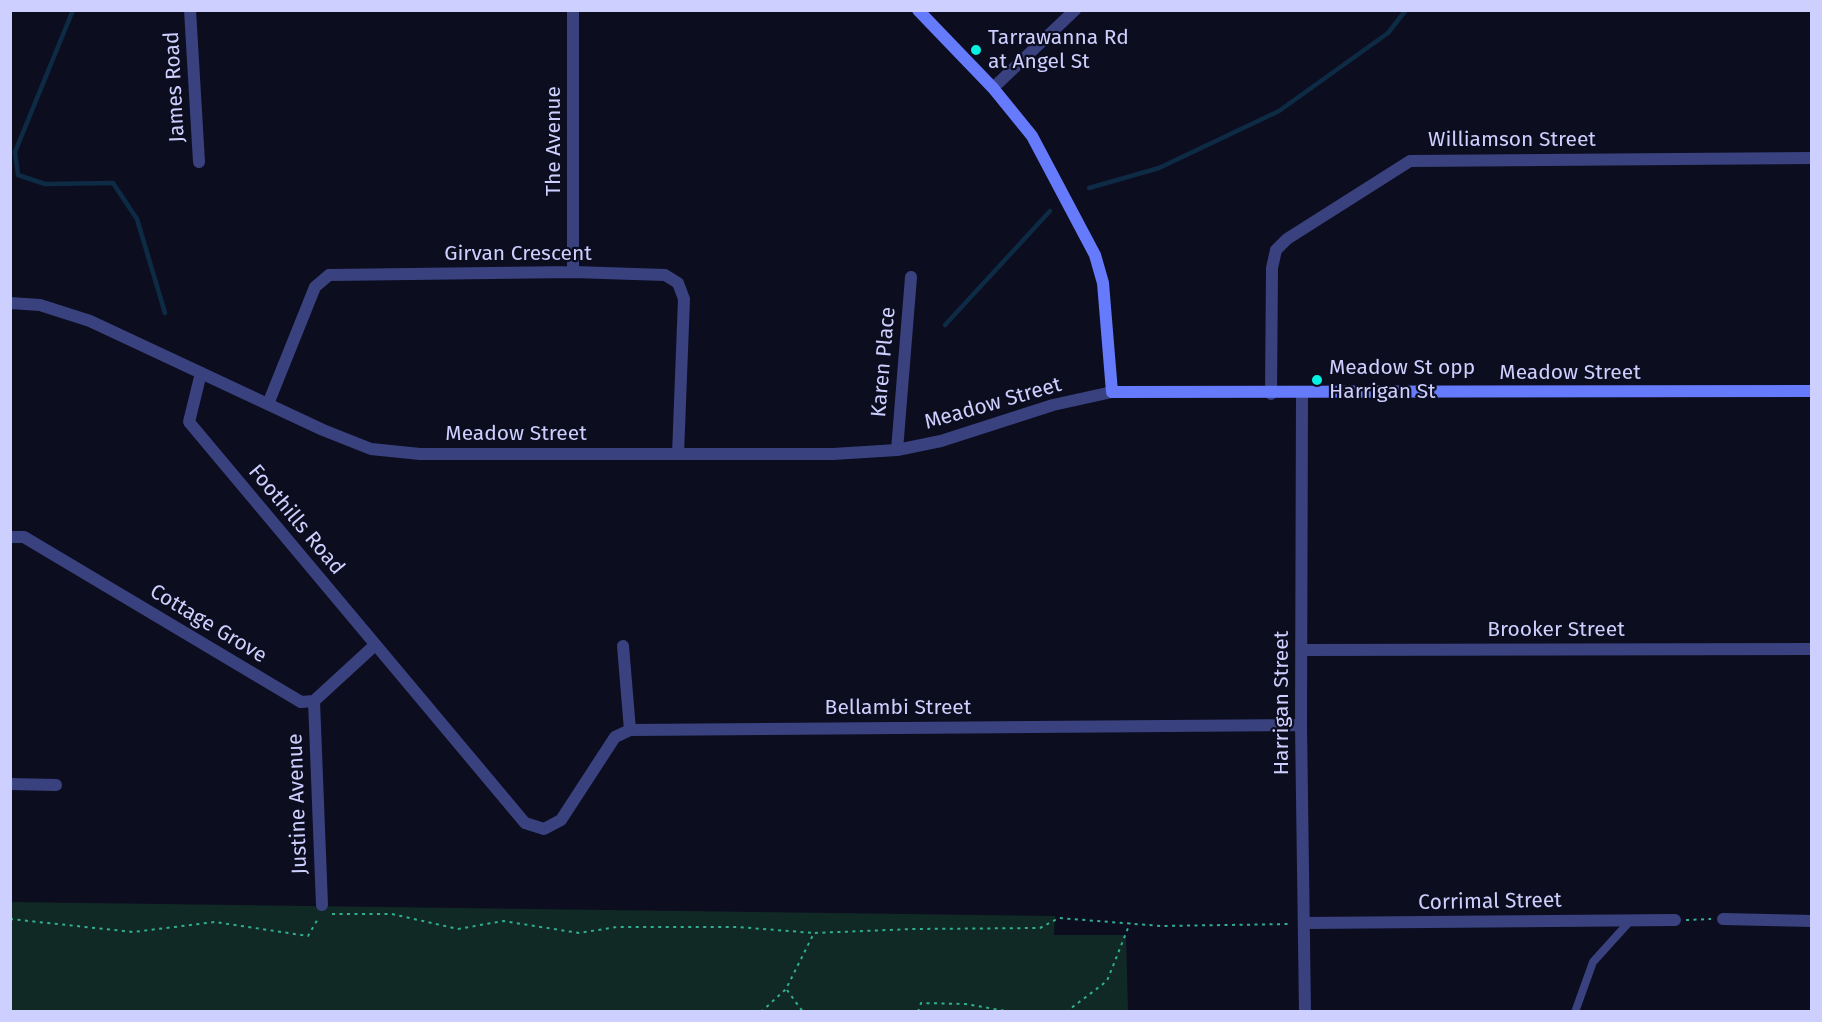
<!DOCTYPE html>
<html>
<head>
<meta charset="utf-8">
<style>
	body { margin:0 }
	#map { position:relative; width:1822px; height:1022px; overflow:hidden; background:#0d0d20; font-family:"Fira Sans",sans-serif }
	canvas { display:block }
	.frame { position:absolute; inset:0; border:12px solid #cdcffe; pointer-events:none }
</style>
</head>
<body>
<div id="map">
<canvas width="1822" height="1022"></canvas>
<div class="frame"></div>
</div>
<script>
const c = document.querySelector('canvas').getContext('2d');
c.lineJoin = 'round';
function fillPath(path, color) {
  c.fillStyle = color;
  c.fill(path, 'evenodd');
}
function stroke(path, color, width, dash) {
  c.strokeStyle = color;
  c.lineWidth = width;
  c.lineCap = dash ? 'butt' : 'round';
  c.setLineDash(dash || []);
  c.stroke(path);
}
function drawText(font, color, halo, rows, align = 'center') {
  c.font = font + ' "Fira Sans",sans-serif';
  c.lineWidth = 4.5;
  c.setLineDash([]);
  c.textBaseline = 'middle';
  c.strokeStyle = halo;
  c.fillStyle = color;
  for (const [text, x, y, turn = 0] of rows) {
    c.save();
    c.translate(x, y);
    c.rotate((+turn || 0) * Math.PI / 180);
    c.textAlign = isNaN(turn) ? turn : align;
    if (halo) c.strokeText(text, 0, 0);
    c.fillText(text, 0, 0);
    c.restore();
  }
}
fillPath(new Path2D(`
	M 11,902 L 1055,916 L 1054,935 L 1126,935 L 1128,1011 L 11,1012 Z`), '#102924');
stroke(new Path2D(`
	M 73,10 L 15,152 L 18,175 L 45,184 L 113,183 L 137,219 L 165,313
	M 1089,188 L 1159,168 L 1279,111 L 1388,33 L 1406,10
	M 945,325 L 1050,211`), '#0d2b44', 4.5);
stroke(new Path2D(`
	M 332,914 L 392,914 L 458,929 L 503,921 L 579,933 L 617,927 L 737,927 L 814,933
	M 10,919 L 133,932 L 215,922 L 308,936 L 319,917
	M 1686,920 L 1711,919
	M 787,990 L 803,1012
	M 761,1012 L 786,989 L 814,933 L 913,929 L 1040,928 L 1059,918 L 1161,926 L 1291,924
	M 918,1012 L 921,1003 L 965,1004 L 1012,1012
	M 1066,1012 L 1107,981 L 1130,923`), '#30af92', 2, [3, 4.5]);
stroke(new Path2D(`
	M 1575,1012 L 1593,962 L 1631,920`), '#39427e', 8);
stroke(new Path2D(`
	M 190,10 L 199,162
	M 573,10 L 573,272
	M 993,88 L 1075,10
	M 201,373 L 189,422 L 525,823 L 544,829 L 561,820 L 615,737 L 630,730 L 1301,725
	M 1271,394 L 1272,268 L 1276,250 L 1287,239 L 1410,161 L 1812,158
	M 1302,394 L 1301,725 L 1305,1012
	M 268,404 L 315,287 L 329,275 L 573,272 L 665,275 L 678,283 L 684,299 L 678,454
	M 897,450 L 911,277
	M 10,537 L 24,537 L 301,702 L 314,701 L 375,645
	M 623,646 L 630,730
	M 1301,650 L 1812,649
	M 314,701 L 322,905
	M 10,784 L 56,785
	M 1723,919 L 1812,921
	M 1304,923 L 1675,920`), '#39427e', 12);
stroke(new Path2D(`
	M 10,303 L 40,305 L 90,321 L 323,430 L 371,449 L 420,454 L 833,454 L 897,450 L 941,441 L 1053,405 L 1112,392`), '#39427e', 12);
stroke(new Path2D(`
	M 918,10 L 993,88 L 1032,136 L 1095,255 L 1103,283 L 1112,392 L 1812,391`), '#667bfc', 12);
for (const [x, y, r, color] of [
	[976,50,6,"#05f2e2"],
	[1317,380,6,"#05f2e2"]
]) {
  const dot = new Path2D();
  dot.arc(x, y, r, 0, 2 * Math.PI);
  c.fillStyle = color;
  c.fill(dot);
  stroke(dot, '#0d0d20', 2);
}
drawText('21px', '#cdcffe', '#0d0d20', [
	["Tarrawanna Rd",988,38],
	["at Angel St",988,62],
	["Meadow St opp",1329,368],
	["Harrigan St",1329,392]
], 'left');
drawText('21px', '#cdcffe', '#0d0d20', [
	["James Road",175,87,-93],
	["Williamson Street",1512,140],
	["The Avenue",554,141,-90],
	["Girvan Crescent",518,254],
	["Karen Place",884,362,-85],
	["Meadow Street",1570,373],
	["Meadow Street",993,404,-16],
	["Meadow Street",516,434],
	["Foothills Road",296,520,50],
	["Cottage Grove",208,624,31],
	["Brooker Street",1556,630],
	["Harrigan Street",1282,703,-90],
	["Bellambi Street",898,708],
	["Justine Avenue",298,804,-92],
	["Corrimal Street",1490,902,-1]
]);
</script>
</body>
</html>
